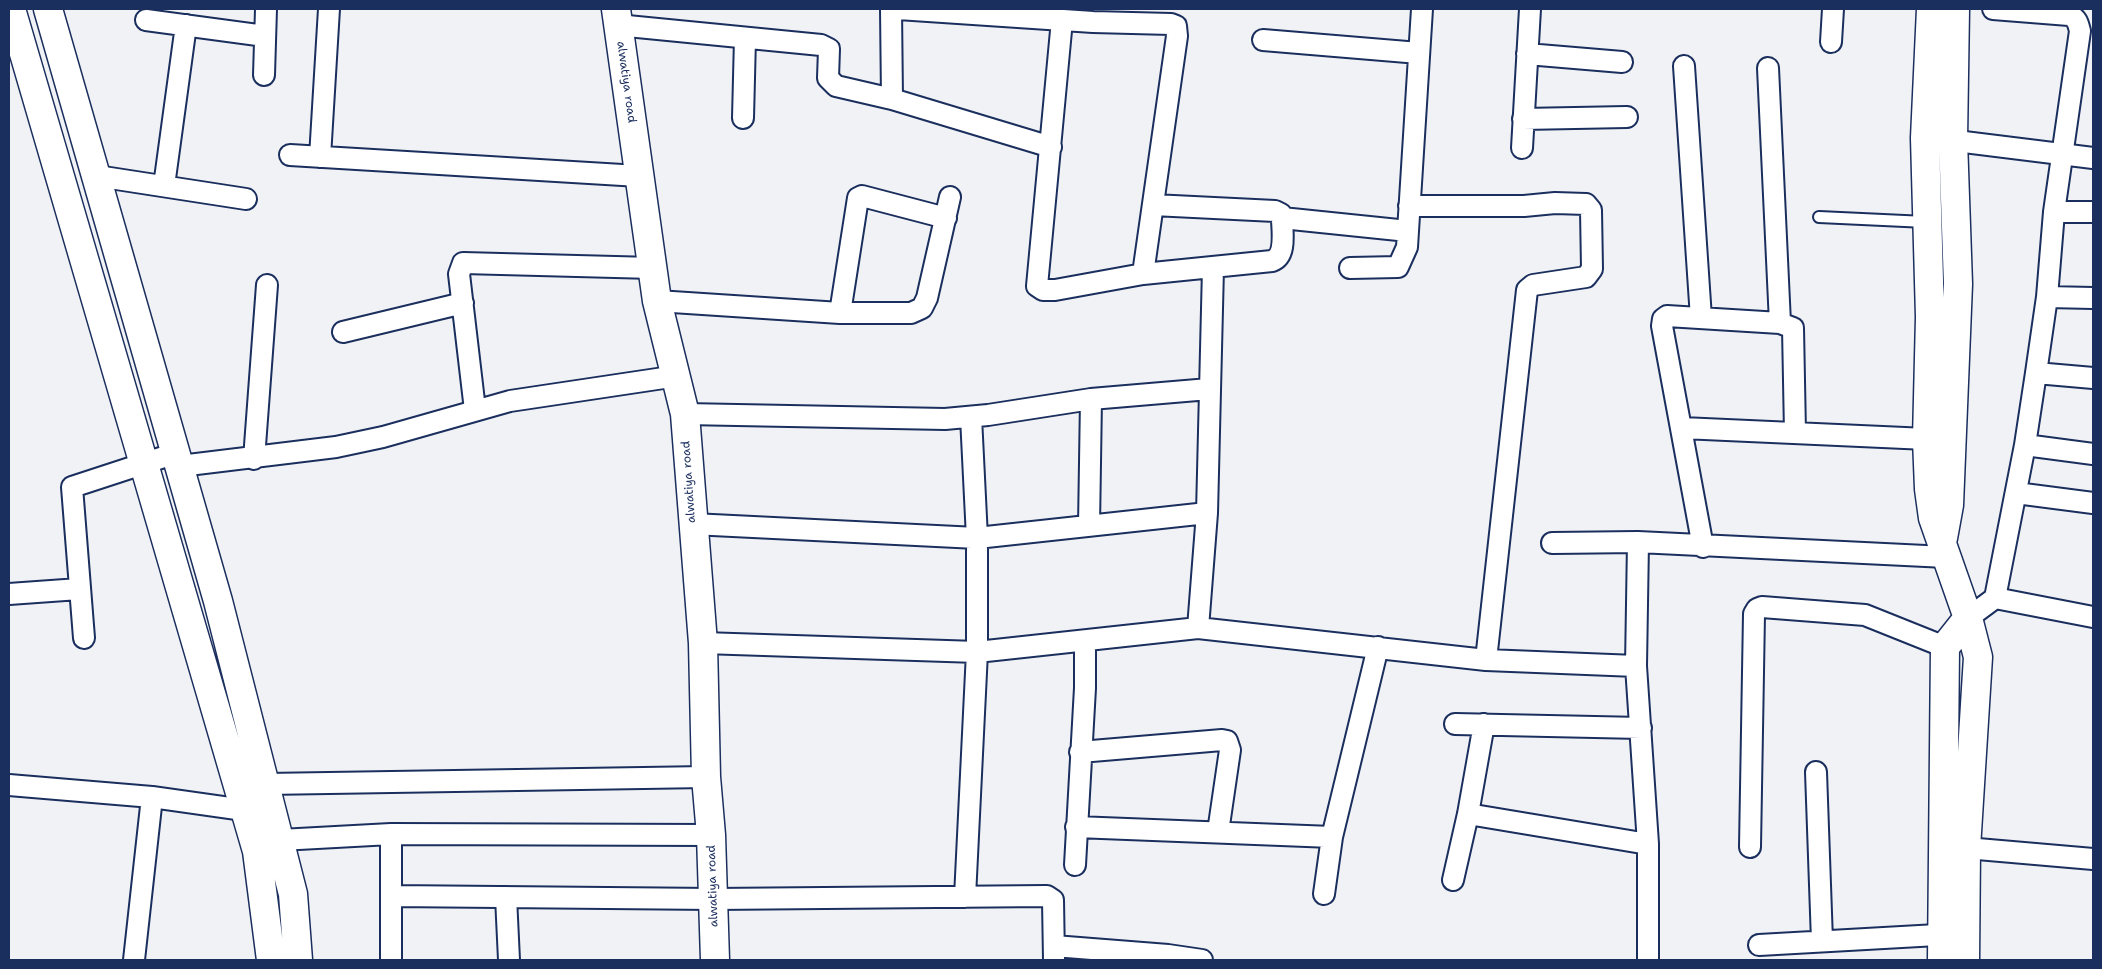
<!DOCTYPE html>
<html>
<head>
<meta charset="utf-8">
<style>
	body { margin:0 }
	#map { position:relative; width:2102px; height:969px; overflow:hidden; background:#f1f2f5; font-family:"Shantell Sans",sans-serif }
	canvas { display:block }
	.frame { position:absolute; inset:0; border:10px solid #1b2f5e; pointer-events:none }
</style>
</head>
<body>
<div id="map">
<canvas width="2102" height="969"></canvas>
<div class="frame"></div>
</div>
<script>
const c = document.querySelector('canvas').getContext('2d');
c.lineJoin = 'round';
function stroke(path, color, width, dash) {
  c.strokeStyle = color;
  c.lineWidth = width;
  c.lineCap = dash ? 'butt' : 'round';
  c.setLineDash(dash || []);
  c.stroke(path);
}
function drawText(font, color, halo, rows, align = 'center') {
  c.font = font + ' "Shantell Sans",sans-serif';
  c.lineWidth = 5;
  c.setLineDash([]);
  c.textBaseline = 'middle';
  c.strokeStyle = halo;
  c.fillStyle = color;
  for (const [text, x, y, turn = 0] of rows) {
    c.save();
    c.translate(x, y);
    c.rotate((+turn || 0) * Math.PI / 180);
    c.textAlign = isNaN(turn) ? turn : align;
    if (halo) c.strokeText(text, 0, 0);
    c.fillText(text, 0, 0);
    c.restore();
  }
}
const lane = new Path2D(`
	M 1819,217 L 1926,222`);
const street = new Path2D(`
	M 891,9 L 892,99
	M 898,9 L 1093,22 L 1171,24 L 1176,26 L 1177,36 L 1143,274
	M 1993,9 L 2069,15 C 2077,18 2078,23 2080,31 L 2054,212 L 2047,297 L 2036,373 L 2025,445 L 1995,598
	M 146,20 L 265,36
	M 1062,20 L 1037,286 L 1043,290 L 1055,290 L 1143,274 L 1272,261 C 1287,256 1282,231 1282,218 L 1281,214 L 1275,211 L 1153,205
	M 617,25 L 821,45 L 829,49 L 828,78 L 836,86 L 892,99 L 1051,147
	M 1263,40 L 1419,53
	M 1831,42 L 1833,9
	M 1527,54 L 1622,62
	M 1684,66 L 1701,318
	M 1768,68 L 1780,323
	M 264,75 L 266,9
	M 743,118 L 745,38
	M 1523,119 L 1627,117
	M 1940,139 L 2093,158
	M 1522,148 L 1530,9
	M 290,155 L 639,176
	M 320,157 L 329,9
	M 97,176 L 246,199
	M 164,186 L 186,25
	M 1409,206 L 1524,206 L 1555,203 L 1586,204 L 1591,210 L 1592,269 L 1586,277 L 1533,285 L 1527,290 L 1486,660
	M 2054,212 L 2093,212
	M 1282,218 L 1408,231
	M 1350,268 L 1398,267 L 1407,247 L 1422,9
	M 2047,297 L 2093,298
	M 657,301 L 840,313 L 911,313 L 922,308 L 927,298 L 950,197
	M 840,313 L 858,198 L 862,196 L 946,218
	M 343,332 L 463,303
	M 2036,373 L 2093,378
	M 475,410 L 459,274 L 463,263 L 653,268
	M 685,414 L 945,419 L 988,415 L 1091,399 L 1209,389
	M 1682,428 L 1927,439
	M 2025,445 L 2093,454
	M 254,459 L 267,285
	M 180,466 L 336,447 L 383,437 L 510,401 L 677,376
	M 2016,493 L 2093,503
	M 692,524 L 977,538 L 1207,513
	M 1089,526 L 1091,399
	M 1552,543 L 1638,542 L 1946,557
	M 1703,547 L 1662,326 L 1663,319 L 1667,316 L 1780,323 L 1793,328 L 1795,433
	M 9,594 L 79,589
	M 1968,618 L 1995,598 L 2093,617
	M 1198,628 L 1207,513 L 1213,268
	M 84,638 L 72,487 L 176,453
	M 703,643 L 977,652 L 1198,628 L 1486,660 L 1636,666 L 1648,844 L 1648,960
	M 1636,666 L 1638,542
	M 1455,724 L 1641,728
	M 1080,752 L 1222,740 L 1227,741 L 1230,750 L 1218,832
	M 1816,772 L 1822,941
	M 266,784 L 706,777
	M 9,785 L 152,797 L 258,812
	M 1468,814 L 1648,844
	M 1076,827 L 1332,837
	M 280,840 L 391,834 L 711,835
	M 1750,847 L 1754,614 L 1757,609 L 1762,607 L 1865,615 L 1945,647
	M 1966,848 L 2093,859
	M 1075,865 L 1085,688 L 1085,641
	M 1453,880 L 1468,814 L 1484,724
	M 1324,894 L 1332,837 L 1378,647
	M 392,896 L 714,899 L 1047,896 L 1053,900 L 1054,960
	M 506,897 L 509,960
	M 965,897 L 977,652 L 977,538 L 971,417
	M 1759,945 L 1955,934
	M 1054,946 L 1168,955 L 1202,960
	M 134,960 L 152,797
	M 391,960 L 391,834`);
const secondary = new Path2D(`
	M 11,9 L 257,851 L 271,960
	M 48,9 L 218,601 L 293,894 L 298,960
	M 616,9 L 657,301 L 685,414 L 703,643 L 706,777 L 711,835 L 715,960
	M 1931,9 L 1925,138 L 1930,317 L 1927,439 L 1929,489 L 1933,518 L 1968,618 L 1978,657 L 1966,848 L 1965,960
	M 1943,538 L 1949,505 L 1958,284 L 1953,140 L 1955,9
	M 1942,960 L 1945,647 L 1968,618`);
stroke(lane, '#1b2f5e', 14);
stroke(street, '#1b2f5e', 24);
stroke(secondary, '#1b2f5e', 31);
stroke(lane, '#fff', 10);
stroke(street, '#fff', 20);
stroke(secondary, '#fff', 28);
drawText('12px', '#1b2f5e', '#fff', [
	["alwatiya road",626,82,82],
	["alwatiya road",689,482,-94],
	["alwatiya road",713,886,-92]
]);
</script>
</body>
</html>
